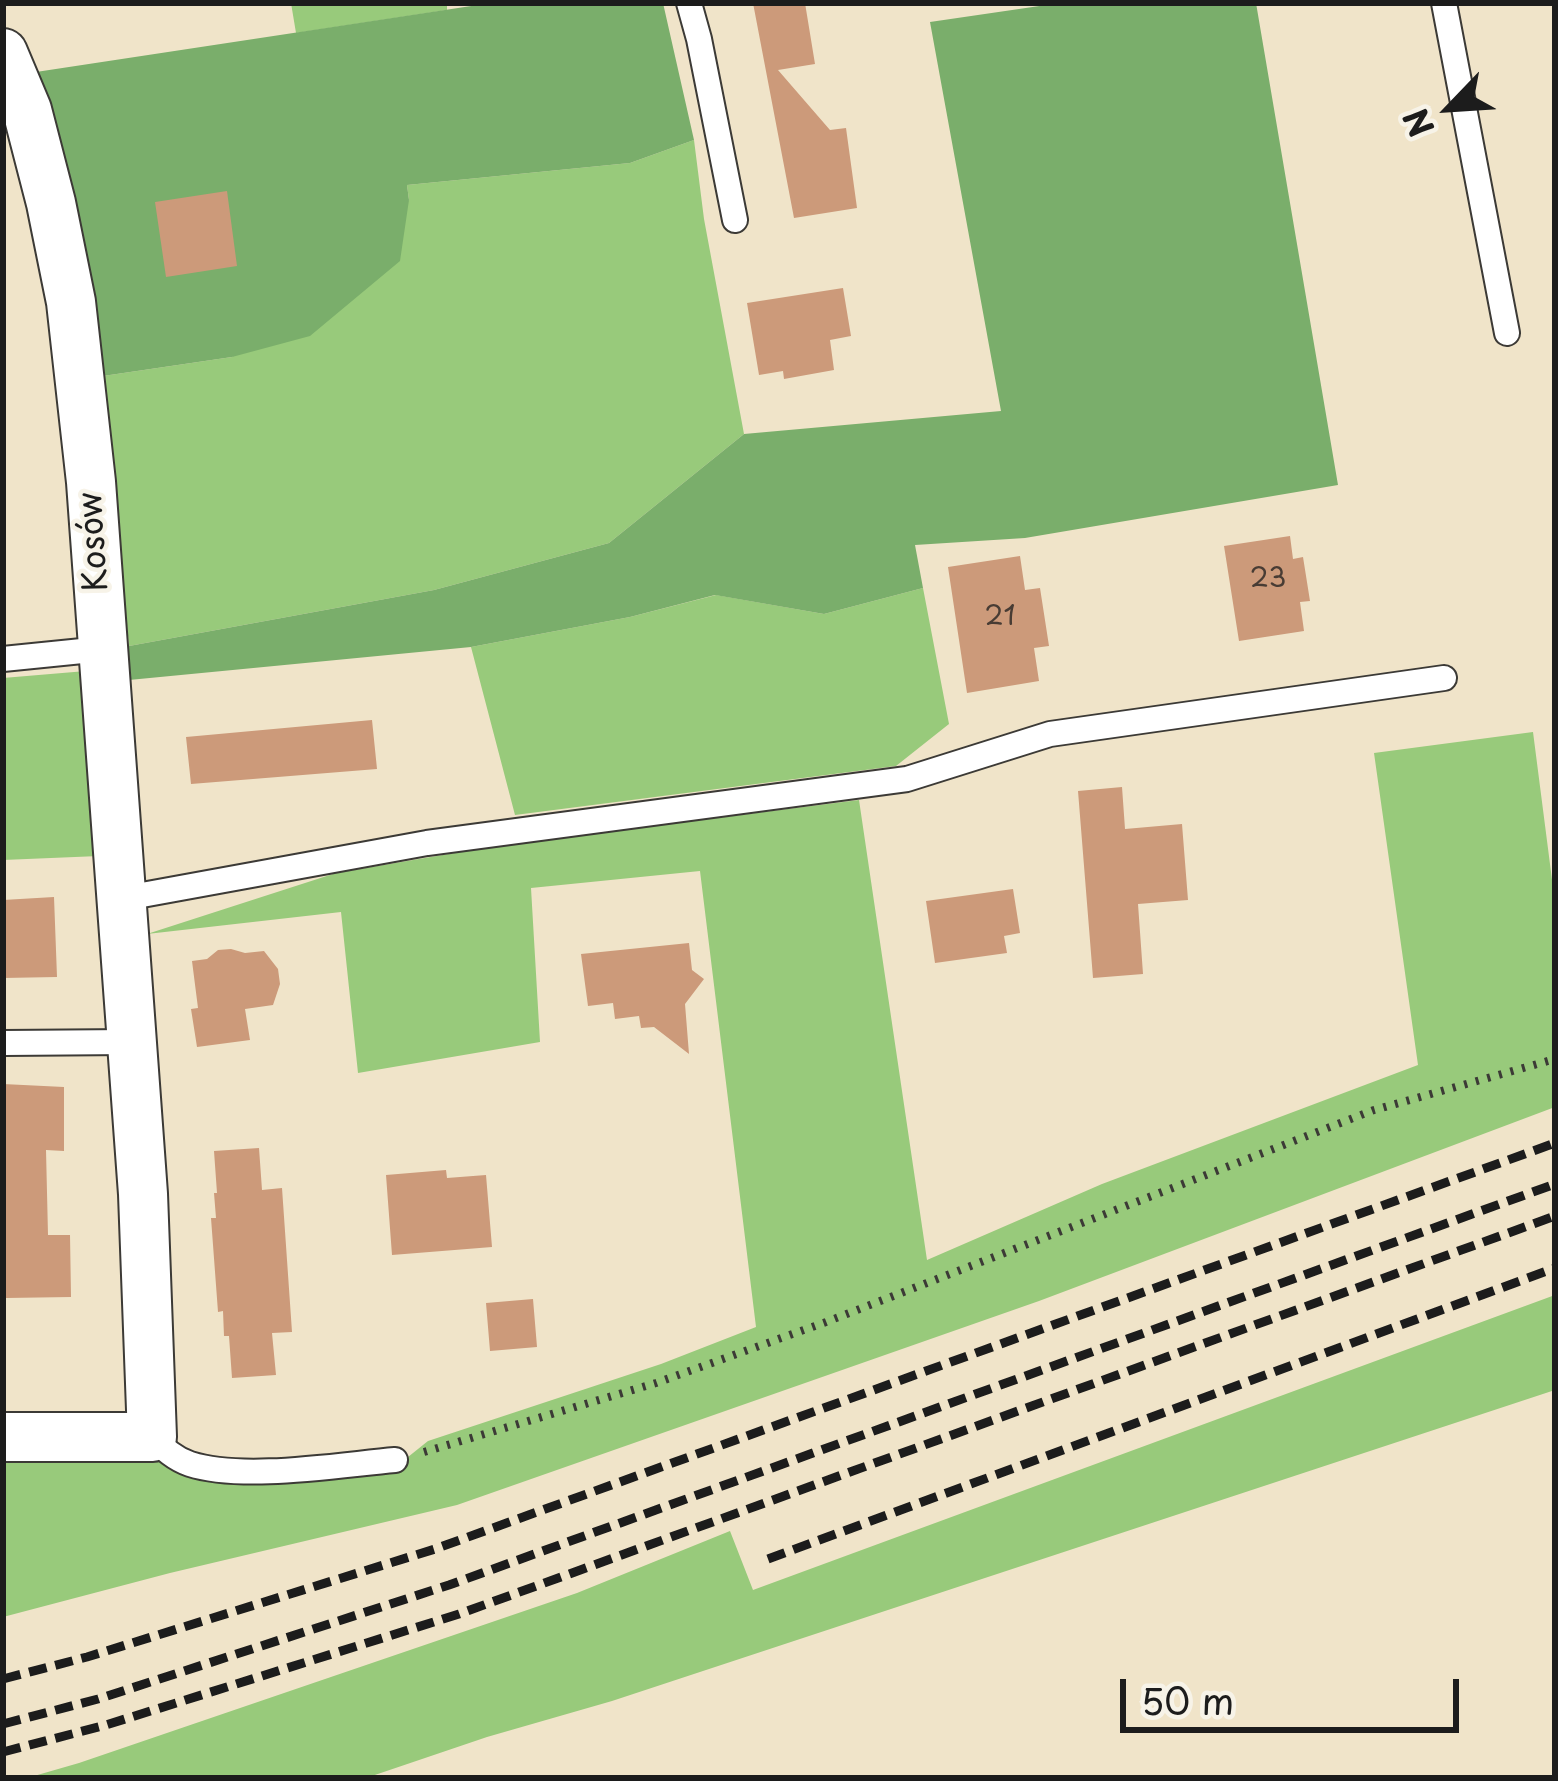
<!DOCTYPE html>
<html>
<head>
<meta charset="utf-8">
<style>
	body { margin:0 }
	#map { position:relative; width:1558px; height:1781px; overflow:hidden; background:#f0e4c9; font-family:"Playpen Sans",sans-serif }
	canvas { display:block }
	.frame { position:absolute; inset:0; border:6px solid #1c1c1c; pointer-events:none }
	.north { position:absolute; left:1390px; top:48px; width:120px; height:120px; -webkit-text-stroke:9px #f7f3e8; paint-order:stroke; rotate:245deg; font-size:33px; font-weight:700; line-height:48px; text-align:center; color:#1c1c1c }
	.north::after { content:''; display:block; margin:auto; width:42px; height:54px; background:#1c1c1c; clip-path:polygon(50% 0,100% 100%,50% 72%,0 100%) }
	.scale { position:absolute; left:1120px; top:1679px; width:339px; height:54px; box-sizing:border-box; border:6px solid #1c1c1c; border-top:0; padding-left:15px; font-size:36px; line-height:42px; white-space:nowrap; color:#1c1c1c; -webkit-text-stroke:9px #f7f3e8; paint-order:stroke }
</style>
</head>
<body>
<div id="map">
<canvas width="1558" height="1781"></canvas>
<div class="frame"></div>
<div class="north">N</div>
<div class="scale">50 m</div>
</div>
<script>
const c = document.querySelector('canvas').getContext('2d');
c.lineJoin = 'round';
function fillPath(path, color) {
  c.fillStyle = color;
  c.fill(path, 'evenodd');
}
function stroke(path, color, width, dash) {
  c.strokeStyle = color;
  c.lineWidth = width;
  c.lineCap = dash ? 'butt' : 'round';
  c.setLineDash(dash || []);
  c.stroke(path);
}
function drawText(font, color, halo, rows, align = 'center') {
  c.font = font + ' "Playpen Sans",sans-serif';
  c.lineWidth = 9;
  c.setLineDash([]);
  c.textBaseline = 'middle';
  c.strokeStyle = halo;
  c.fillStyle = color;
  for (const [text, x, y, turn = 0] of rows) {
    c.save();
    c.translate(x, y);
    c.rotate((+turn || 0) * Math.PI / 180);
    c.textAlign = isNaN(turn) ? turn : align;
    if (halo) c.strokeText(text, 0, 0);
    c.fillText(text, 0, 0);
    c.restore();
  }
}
fillPath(new Path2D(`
	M 291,3 L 447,3 L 447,10 L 296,33 Z
	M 694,140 L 704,219 L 744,434 L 609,543 L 434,590 L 129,646 L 103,376 L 232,357 L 409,200 L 407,185 L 630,163 Z
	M 923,588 L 949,724 L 896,766 L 515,815 L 471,647 L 630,617 L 716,595 L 824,614 Z
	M 86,671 L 99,856 L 3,860 L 3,678 Z
	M 1533,732 L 1555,903 L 1555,1107 L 1039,1301 L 457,1505 L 170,1573 L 3,1617 L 3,1451 L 148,1450 L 197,1479 L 280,1482 L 393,1469 L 428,1441 L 661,1364 L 756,1327 L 700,871 L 531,888 L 540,1042 L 358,1073 L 341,912 L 147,934 L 336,873 L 502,845 L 859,800 L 927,1260 L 1102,1184 L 1418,1065 L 1374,753 Z
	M 1555,1295 L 1555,1390 L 612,1701 L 487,1737 L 366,1778 L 27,1778 L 79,1763 L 577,1593 L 730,1531 L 753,1590 Z`), '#98ca7b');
fillPath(new Path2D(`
	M 491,3 L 663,3 L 694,140 L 630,163 L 407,185 L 409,200 L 400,261 L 310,336 L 232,357 L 103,376 L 79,241 L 36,72 Z
	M 1060,3 L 1256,3 L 1338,485 L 1025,538 L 915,545 L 923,588 L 824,614 L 715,595 L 630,617 L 471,647 L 129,680 L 129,646 L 434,590 L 609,543 L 744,434 L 1001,411 L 930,22 Z`), '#7aae6b');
fillPath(new Path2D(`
	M 753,3 L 805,3 L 815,64 L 778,70 L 830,130 L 846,128 L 857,208 L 794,218 Z
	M 227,191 L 237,266 L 166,277 L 155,202 Z
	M 843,288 L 851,336 L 830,340 L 834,370 L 784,379 L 783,371 L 759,375 L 747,303 Z
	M 1290,536 L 1293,559 L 1303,557 L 1310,601 L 1300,602 L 1304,631 L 1239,641 L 1224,546 Z
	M 1020,556 L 1025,590 L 1040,588 L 1049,646 L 1034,648 L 1039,681 L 967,693 L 948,567 Z
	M 372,720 L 377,769 L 191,784 L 186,737 Z
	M 1122,787 L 1125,829 L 1182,824 L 1188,900 L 1138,904 L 1143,974 L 1093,978 L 1078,791 Z
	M 1013,889 L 1020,933 L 1004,936 L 1007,953 L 935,963 L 926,901 Z
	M 54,897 L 57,977 L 3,978 L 3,900 Z
	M 689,943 L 692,970 L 704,979 L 685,1004 L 689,1054 L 654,1027 L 641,1028 L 639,1016 L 615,1019 L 613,1003 L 588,1006 L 581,954 Z
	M 231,949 L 245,953 L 264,951 L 278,969 L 280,984 L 273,1005 L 245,1009 L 250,1040 L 197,1047 L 191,1009 L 198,1008 L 192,961 L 207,959 L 218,950 Z
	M 3,1084 L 64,1087 L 64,1151 L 46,1150 L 48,1235 L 70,1235 L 71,1297 L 6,1298 Z
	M 259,1148 L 262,1190 L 282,1188 L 292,1332 L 272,1333 L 276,1375 L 232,1378 L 229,1336 L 224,1336 L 223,1311 L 218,1312 L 211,1218 L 216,1218 L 214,1193 L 217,1193 L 214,1151 Z
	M 446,1170 L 447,1178 L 486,1175 L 492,1247 L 392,1255 L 386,1175 Z
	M 533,1299 L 537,1347 L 490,1351 L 486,1303 Z`), '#cc9a7a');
const lane = new Path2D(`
	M 689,3 L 699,39 L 735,220
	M 1444,3 L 1507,333
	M 3,659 L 102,649
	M 120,899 L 427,843 L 907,779 L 1050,734 L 1444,678
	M 3,1043 L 130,1042
	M 152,1437 C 164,1449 175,1459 190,1464 C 243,1481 338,1465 395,1460`);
const street = new Path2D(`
	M 3,53 L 27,110 L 51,203 L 71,302 L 91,482 L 143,1194 L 152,1437 L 3,1437`);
stroke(lane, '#3c3a36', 28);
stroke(street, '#3c3a36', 52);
stroke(new Path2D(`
	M 424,1452 L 656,1383 L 826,1322 L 1374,1110 L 1555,1059`), '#3c3a36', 8, [3, 9]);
stroke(lane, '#fff', 24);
stroke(street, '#fff', 48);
stroke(new Path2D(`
	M 768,1559 L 1555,1268
	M 3,1679 L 87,1657 L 435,1549 L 1555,1143
	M 3,1724 L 98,1699 L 449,1585 L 1555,1184
	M 3,1752 L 106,1725 L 459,1614 L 1555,1216`), '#1c1c1c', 9, [18, 9]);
drawText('27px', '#483c34', null, [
	["23",1268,580],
	["21",1000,618]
]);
drawText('33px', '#1c1c1c', '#f7f3e8', [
	["Kosów",95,542,-94]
]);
</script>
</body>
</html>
